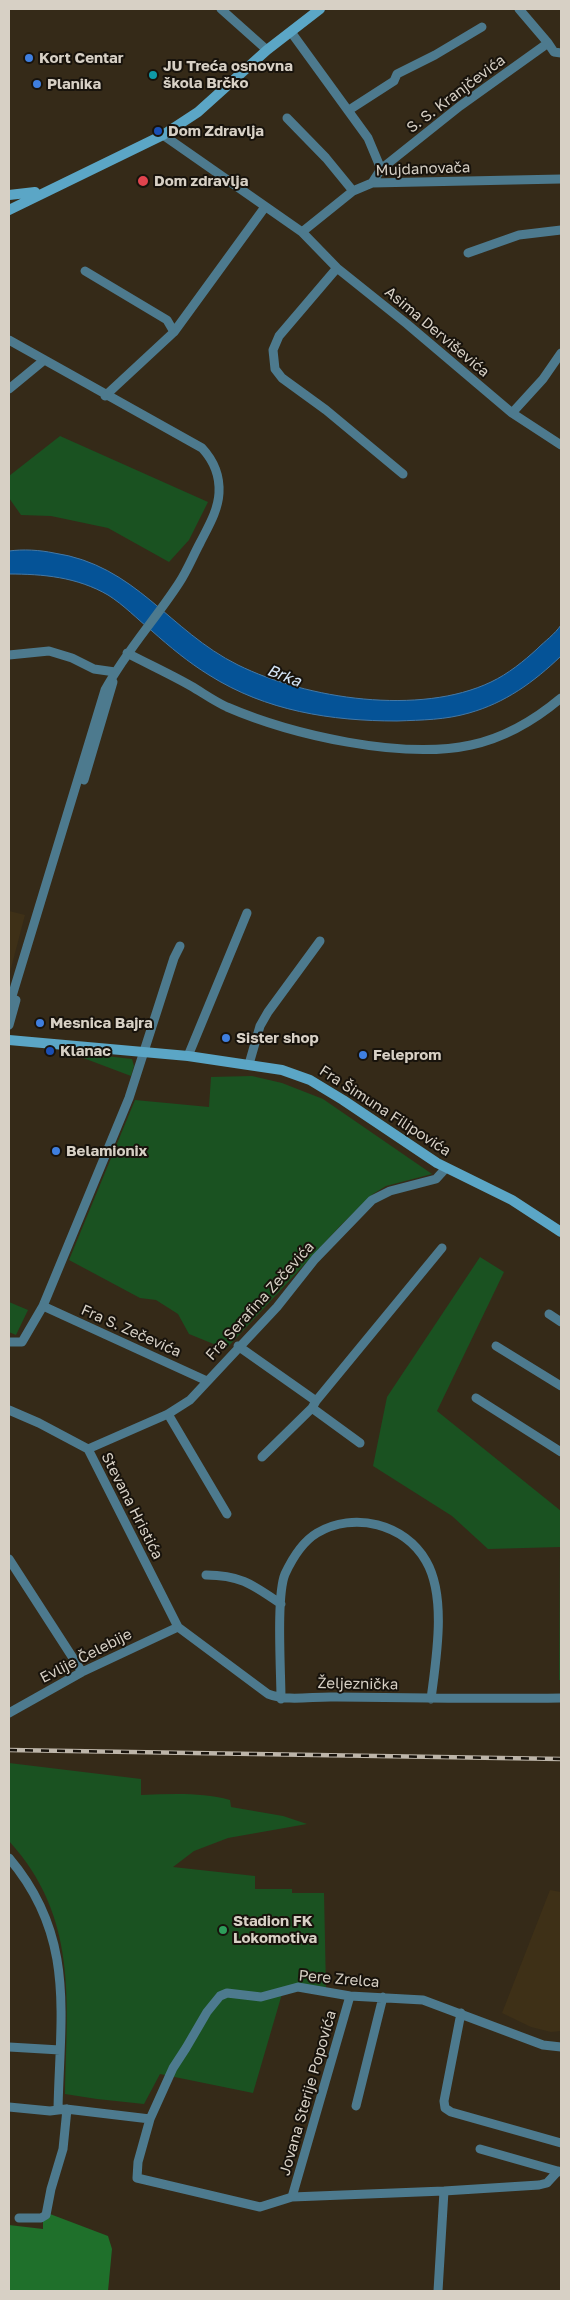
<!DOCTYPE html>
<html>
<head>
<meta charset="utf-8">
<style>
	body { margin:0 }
	#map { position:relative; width:570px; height:2300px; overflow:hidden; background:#352a18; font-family:"Golos Text",sans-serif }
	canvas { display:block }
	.frame { position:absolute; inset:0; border:10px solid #d7d0c5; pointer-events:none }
</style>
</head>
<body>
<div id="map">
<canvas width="570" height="2300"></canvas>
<div class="frame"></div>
</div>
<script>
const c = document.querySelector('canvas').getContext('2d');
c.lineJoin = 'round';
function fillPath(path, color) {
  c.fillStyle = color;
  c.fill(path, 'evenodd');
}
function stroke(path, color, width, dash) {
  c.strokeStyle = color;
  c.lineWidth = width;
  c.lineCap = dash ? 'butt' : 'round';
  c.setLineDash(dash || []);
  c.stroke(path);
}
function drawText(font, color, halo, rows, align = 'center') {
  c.font = font + ' "Golos Text",sans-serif';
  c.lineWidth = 4;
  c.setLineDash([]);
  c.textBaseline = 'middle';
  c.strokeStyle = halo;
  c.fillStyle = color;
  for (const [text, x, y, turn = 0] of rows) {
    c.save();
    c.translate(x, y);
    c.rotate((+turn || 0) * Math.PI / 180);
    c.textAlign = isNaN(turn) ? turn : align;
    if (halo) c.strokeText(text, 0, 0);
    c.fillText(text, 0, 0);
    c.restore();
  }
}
fillPath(new Path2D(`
	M 9,911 L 25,915 L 9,976 Z
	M 550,1890 L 561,1892 L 561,2031 L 551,2032 L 531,2027 L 502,2013 Z`), '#3e3017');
fillPath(new Path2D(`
	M 60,436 L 208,502 L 189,540 L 169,562 L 108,528 L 51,516 L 21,515 L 9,498 L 9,476 Z
	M 79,1053 L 132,1059 L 134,1066 L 131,1076 L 78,1056 Z
	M 252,1076 L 282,1083 L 323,1099 L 432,1174 L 386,1186 L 373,1194 L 341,1225 L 226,1349 L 189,1334 L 178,1314 L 156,1300 L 140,1298 L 69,1260 L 135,1100 L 209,1107 L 211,1077 Z
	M 480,1257 L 504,1272 L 437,1411 L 561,1511 L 561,1680 L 559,1680 L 560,1547 L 488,1549 L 452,1516 L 373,1466 L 387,1397 Z
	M 9,1302 L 28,1310 L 16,1335 L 9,1332 Z
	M 9,1763 L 141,1779 L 141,1795 C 171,1794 201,1792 230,1800 L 231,1807 L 283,1816 L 307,1824 L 228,1838 L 194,1851 L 173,1867 L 255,1876 L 255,1889 L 292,1889 L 292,1893 L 324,1893 L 326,1988 L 284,1987 L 253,2093 L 160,2074 L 144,2104 L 97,2099 L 65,2094 C 67,1999 78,1917 9,1841 Z`), '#1a5221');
fillPath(new Path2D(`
	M 50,2214 L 108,2236 L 112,2249 L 108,2291 L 9,2291 L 9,2225 L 43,2229 L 43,2221 Z`), '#1f702b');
const water = new Path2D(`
	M 9,551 C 23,549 40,550 54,553 C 136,565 169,631 238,665 C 307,699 420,716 491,682 C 508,674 524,661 537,649 C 545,641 555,634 561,625 L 561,656 C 534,682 505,703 469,713 C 445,720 422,720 397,721 C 331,721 266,711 209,675 C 188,662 170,647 152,631 C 137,619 124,605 108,595 C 77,577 43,574 9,574 Z`);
fillPath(water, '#055397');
stroke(water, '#4478a5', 1);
stroke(new Path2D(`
	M 221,9 L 267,50
	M 519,9 L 548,43
	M 291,32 L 368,138 L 381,169
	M 349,110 L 394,81 L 397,74 L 435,55 L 482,27
	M 287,118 L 326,158 L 353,191
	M 163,135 L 302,232 L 337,268 L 407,324 L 512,413 L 561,445
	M 372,183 L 381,169 L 460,106 L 548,43 L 554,52 L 561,53
	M 302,232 L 353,191 L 372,183 L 561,179
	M 468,253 L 519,235 L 561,230
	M 337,268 L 279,336 L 273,350 L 275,369 L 282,378 L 326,410 L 403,474
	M 85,271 L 167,320 L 174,332 L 105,396
	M 174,332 L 265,207
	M 9,340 L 202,448 C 214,461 220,475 219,493 C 218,511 208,527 200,543 C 193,556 187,571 179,583 C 155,620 126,651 105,690 L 9,1006
	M 9,389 L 43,361
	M 512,413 L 543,379 L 561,353
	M 127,653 C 148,664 170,674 191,686 C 203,693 214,701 227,707 C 292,735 402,760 471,745 C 504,738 536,719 561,698
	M 9,655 L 49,651 L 72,658 L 94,669 L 115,672
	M 84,780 L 113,682
	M 9,1025 L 16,1000
	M 188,1056 L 247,913
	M 249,1064 L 260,1026 L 268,1012 L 320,941
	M 43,1306 L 207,1381
	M 549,1314 L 561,1322
	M 9,1342 L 22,1342 L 43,1306 L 129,1098 L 174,958 L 180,946
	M 238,1346 L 316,1401
	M 496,1346 L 561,1386
	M 476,1398 L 561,1452
	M 312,1408 L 360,1443
	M 9,1410 L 39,1423 L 88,1449 L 178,1627 L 268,1694 C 289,1702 313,1696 335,1697 C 411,1698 486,1699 561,1698
	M 168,1414 L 227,1514
	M 88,1449 L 168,1414 L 190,1400 L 277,1307 L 315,1259 L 372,1200 L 390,1191 L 436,1179 L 446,1168
	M 262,1457 L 312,1408 L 316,1401 L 442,1248
	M 9,1559 L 82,1672
	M 206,1575 C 241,1575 253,1585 281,1604
	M 281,1699 C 281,1672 276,1596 285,1574 C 292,1559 302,1542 317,1533 C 354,1511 405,1524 426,1561 C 447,1597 436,1659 431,1699
	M 9,1713 L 82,1672 L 178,1627
	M 9,1858 C 76,1937 60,2014 58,2109
	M 461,2013 L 444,2101 L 445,2108 L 451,2112 L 561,2143
	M 9,2047 L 60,2050
	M 356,2106 L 383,1997
	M 9,2107 L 50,2111 L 66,2109 L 150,2119 L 138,2162 L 137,2178 L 260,2207 L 292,2197 L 444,2191 L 539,2185 L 547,2183 L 558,2171
	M 150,2119 L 173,2068 L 186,2048 L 207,2012 L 220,1996 L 227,1993 L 261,1997 L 298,1987 L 350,1996 L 423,2000 L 543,2045 L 561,2047
	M 480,2149 L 561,2172
	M 292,2197 L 350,1996
	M 19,2218 L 41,2218 L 46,2215 L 51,2189 L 63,2149 L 67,2109
	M 438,2291 L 444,2191`), '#4d7a8e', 9);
stroke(new Path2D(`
	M 9,195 L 35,192
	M 9,210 L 163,135 L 198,112 L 267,50 L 320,9
	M 9,1040 L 188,1056 L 282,1070 L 310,1080 L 343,1100 L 437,1163 L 512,1200 L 561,1232`), '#5ba6c6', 10);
const rail = new Path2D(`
	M 9,1750 L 561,1759`);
stroke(rail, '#bdb5a9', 4.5);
stroke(rail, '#18130c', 2.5, [8]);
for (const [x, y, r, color] of [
	[29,58,5,"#3f7fe0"],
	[153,75,5,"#0f9aa8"],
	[37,84,5,"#3f7fe0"],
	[158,131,5,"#1a4fb4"],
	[143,181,6,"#e0444e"],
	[40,1023,5,"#3f7fe0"],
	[226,1038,5,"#3f7fe0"],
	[50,1051,5,"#1a4fb4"],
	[363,1055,5,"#3f7fe0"],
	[56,1151,5,"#3f7fe0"],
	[223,1930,5,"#2e9e5b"]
]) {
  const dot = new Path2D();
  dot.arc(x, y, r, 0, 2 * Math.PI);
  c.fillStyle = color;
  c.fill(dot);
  stroke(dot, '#18130c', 2);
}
drawText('bold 15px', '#d7d0c5', '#18130c', [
	["Kort Centar",39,58],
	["JU Treća osnovna",163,66],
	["škola Brčko",163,83],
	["Planika",47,84],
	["Dom Zdravlja",168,131],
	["Dom zdravlja",154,181],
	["Mesnica Bajra",50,1023],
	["Sister shop",236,1038],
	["Klanac",60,1051],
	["Feleprom",373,1055],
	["Belamionix",66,1151],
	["Stadion FK",233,1921],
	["Lokomotiva",233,1938]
], 'left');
drawText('15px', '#d7d0c5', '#18130c', [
	["S. S. Kranjčevića",456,94,-37],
	["Mujdanovača",423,169,-2],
	["Asima Derviševića",437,332,40],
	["Fra Šimuna Filipovića",385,1111,33],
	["Fra Serafina Zečevića",260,1301,-48],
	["Fra S. Zečevića",131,1331,24],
	["Stevana Hristića",132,1506,63],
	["Evlije Čelebije",86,1656,-27],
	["Željeznička",358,1684,1],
	["Pere Zrelca",339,1979,5],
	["Jovana Sterije Popovića",308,2093,-74]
]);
drawText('italic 16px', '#d4e5f8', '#18130c', [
	["Brka",284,676,21]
]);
</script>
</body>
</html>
